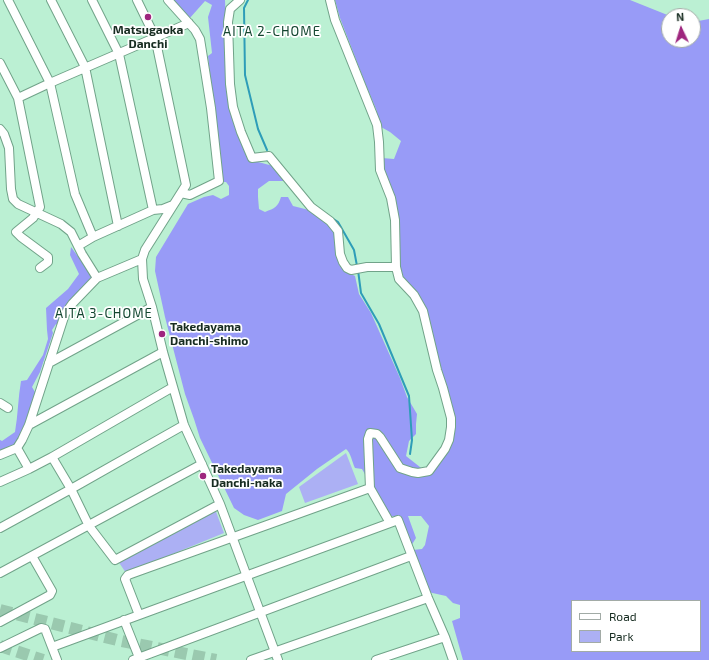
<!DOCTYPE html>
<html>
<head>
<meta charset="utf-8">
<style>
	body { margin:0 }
	#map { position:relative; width:709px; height:660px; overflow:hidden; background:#bbf0d3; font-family:"Exo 2",sans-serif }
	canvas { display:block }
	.legend { position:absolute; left:571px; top:600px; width:130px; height:52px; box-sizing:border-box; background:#fff; border:1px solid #a2aba6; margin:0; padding:5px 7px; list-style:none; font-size:12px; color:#172c21 }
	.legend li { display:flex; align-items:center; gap:8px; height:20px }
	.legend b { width:20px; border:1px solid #a2aba6 }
	.north { position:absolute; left:661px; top:8px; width:40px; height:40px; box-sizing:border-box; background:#fff; border:1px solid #a2aba6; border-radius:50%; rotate:356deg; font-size:11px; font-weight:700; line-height:16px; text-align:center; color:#172c21 }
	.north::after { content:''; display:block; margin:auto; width:14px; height:18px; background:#9e267e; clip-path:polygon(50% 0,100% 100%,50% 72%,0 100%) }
</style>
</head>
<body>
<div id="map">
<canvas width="709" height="660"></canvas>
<ul class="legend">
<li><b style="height:5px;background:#fff"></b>Road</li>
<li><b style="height:11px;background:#acb0f4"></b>Park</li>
</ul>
<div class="north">N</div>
</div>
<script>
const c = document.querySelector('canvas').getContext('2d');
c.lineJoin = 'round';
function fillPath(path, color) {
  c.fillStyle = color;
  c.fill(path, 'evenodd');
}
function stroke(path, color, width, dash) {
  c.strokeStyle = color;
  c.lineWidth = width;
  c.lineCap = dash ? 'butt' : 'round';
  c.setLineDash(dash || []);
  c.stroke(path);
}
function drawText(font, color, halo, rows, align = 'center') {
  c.font = font + ' "Exo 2",sans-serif';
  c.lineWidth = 3.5;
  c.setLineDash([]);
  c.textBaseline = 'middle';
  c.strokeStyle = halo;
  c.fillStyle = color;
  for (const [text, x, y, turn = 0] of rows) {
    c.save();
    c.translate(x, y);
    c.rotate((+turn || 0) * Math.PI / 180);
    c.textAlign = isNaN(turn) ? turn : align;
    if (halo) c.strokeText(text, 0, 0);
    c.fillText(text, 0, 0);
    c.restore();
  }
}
fillPath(new Path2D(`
	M 346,453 L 358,484 L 305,503 L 299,487 Z
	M 215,509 L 224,533 L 126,573 L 118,561 Z`), '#acb0f4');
fillPath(new Path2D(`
	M 171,0 L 225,0 L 229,107 L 249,160 L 262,163 L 273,166 L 288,181 L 269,181 L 258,189 L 258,197 L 259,209 L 265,212 C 275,208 278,207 281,197 L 288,197 L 293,206 L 309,210 L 330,226 L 336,237 L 336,253 L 340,266 L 347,272 L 355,276 L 359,294 L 371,313 L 400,378 L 407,397 L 417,414 L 416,424 L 416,434 L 409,441 L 406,456 L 425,471 L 436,467 L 442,460 L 451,446 L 455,430 L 455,419 L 425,312 L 401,277 L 398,248 L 382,170 L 382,158 L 394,159 L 401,141 L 390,132 L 381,127 L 376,109 L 365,83 L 340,18 L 335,0 L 630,0 L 670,16 L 669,16 L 669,40 L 693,40 L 693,22 L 709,19 L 709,660 L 463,660 L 452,621 L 460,618 L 460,605 L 453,603 L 446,596 L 428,592 L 413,550 L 422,549 L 425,545 L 429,526 L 421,516 L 408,516 L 416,538 L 411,546 L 400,517 L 389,516 L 362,469 L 355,468 C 352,462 351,453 346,449 L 317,469 L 286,494 L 282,511 L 258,520 L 244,515 L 234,508 L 200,438 L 194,419 L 185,394 L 165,317 L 155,271 L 156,257 L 188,204 L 204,197 L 213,195 L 221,199 L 229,195 L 229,186 L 226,182 L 222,182 L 208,56 L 212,53 L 208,17 L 212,5 L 205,1 L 189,19 ZM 572,601 L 700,601 L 700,651 L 572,651 Z
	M 71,247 L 94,278 L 58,326 L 56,324 L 52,330 L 53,333 L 40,372 L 32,387 L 35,392 L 21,436 L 16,447 L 0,451 L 0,440 L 2,441 L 15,432 C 18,415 18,398 21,381 L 27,380 L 43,355 L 48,339 L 47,330 L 46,308 L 68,289 L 79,274 L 70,255 Z`), '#989bf7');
stroke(new Path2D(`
	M 248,0 L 244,8 L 245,75 L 258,129 L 267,150
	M 332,218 L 338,222 L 354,250 L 357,266
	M 358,270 L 361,293 L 379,324 L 409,396 L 412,440 L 410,454`), '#2e9db8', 2);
stroke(new Path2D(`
	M 0,610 L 117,640 L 216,660
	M 0,646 L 43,660`), '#9ac9af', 12, [12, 6]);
const minor = new Path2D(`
	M 8,0 L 50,83 L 75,194 L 93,237
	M 51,0 L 85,67 L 118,226
	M 92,0 L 119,54 L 153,210
	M 137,0 L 155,37 L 186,185 L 145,250 L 142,259 L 143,279 L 152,307 L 163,352 L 184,425 L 220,504 L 278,660
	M 168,0 L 195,30 L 200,39 L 211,108 L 219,181 L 190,195 L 181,193
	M 240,0 L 230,9 L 228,22 L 230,84 L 233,107 L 241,132 L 252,158 L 269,156 L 311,207 L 330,221 L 338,231 L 340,254 L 343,262 L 347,268 L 351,270 L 367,267 L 396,267
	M 330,0 L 335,20 L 377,125 L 379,142 L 380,170 L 391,198 L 395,220 L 396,267 L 399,279 L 414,295 L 423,311 L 437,370 L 443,388 L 451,418 L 451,427 L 449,440 L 445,449 L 429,471 L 418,473 L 412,472 L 400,468 L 380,437 L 377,434 L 370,433 L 368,439 L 370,488 L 390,523 L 398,520 L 428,598 L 445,637 L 453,660
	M 0,63 L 18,98 L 40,207 L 33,218 L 16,232 L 21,237 L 48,257 L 48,262 L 40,268
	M 18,98 L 50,83 L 189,23
	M 0,129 L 4,134 L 9,148 L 11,189 L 13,199 L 18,204 L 61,224 L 71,232 L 82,254 L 97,278
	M 78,246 L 93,237 L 153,210 L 163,209 L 173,205
	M 49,363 L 152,307
	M 0,403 L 8,408
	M 29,425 L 163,352
	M 17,448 L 29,469
	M 0,455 L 17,448 L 22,440 L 29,425 L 65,314 L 72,304 L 97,278 L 142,259
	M 52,457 L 71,489 L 89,526 L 115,560 L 220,504
	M 0,482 L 29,469 L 52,457 L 173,387
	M 0,528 L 71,489 L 184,425
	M 0,573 L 202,464
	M 139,615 L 125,579 L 128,575 L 370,488
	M 124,620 L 140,660
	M 0,622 L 50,595 L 52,591 L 32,556
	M 52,647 C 165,605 277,565 390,523
	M 0,648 L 41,628 L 45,629 L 57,660
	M 133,660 L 411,556
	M 251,660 L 428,598
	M 376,660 L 445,637`);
stroke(minor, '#71a389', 10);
stroke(minor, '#fff', 8);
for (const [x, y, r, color] of [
	[148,17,4,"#9e267e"],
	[162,334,4,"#9e267e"],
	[203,476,4,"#9e267e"]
]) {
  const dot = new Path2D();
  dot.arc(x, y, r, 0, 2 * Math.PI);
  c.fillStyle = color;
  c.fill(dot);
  stroke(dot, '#fff', 1.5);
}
drawText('bold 12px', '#172c21', '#fff', [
	["Matsugaoka",148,30,"center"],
	["Danchi",148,44,"center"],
	["Takedayama",170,327],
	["Danchi-shimo",170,341],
	["Takedayama",211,469],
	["Danchi-naka",211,483]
], 'left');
c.letterSpacing = '1px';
drawText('13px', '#134630', '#fff', [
	["AITA 2-CHOME",272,32],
	["AITA 3-CHOME",104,314]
]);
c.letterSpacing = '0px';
</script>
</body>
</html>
